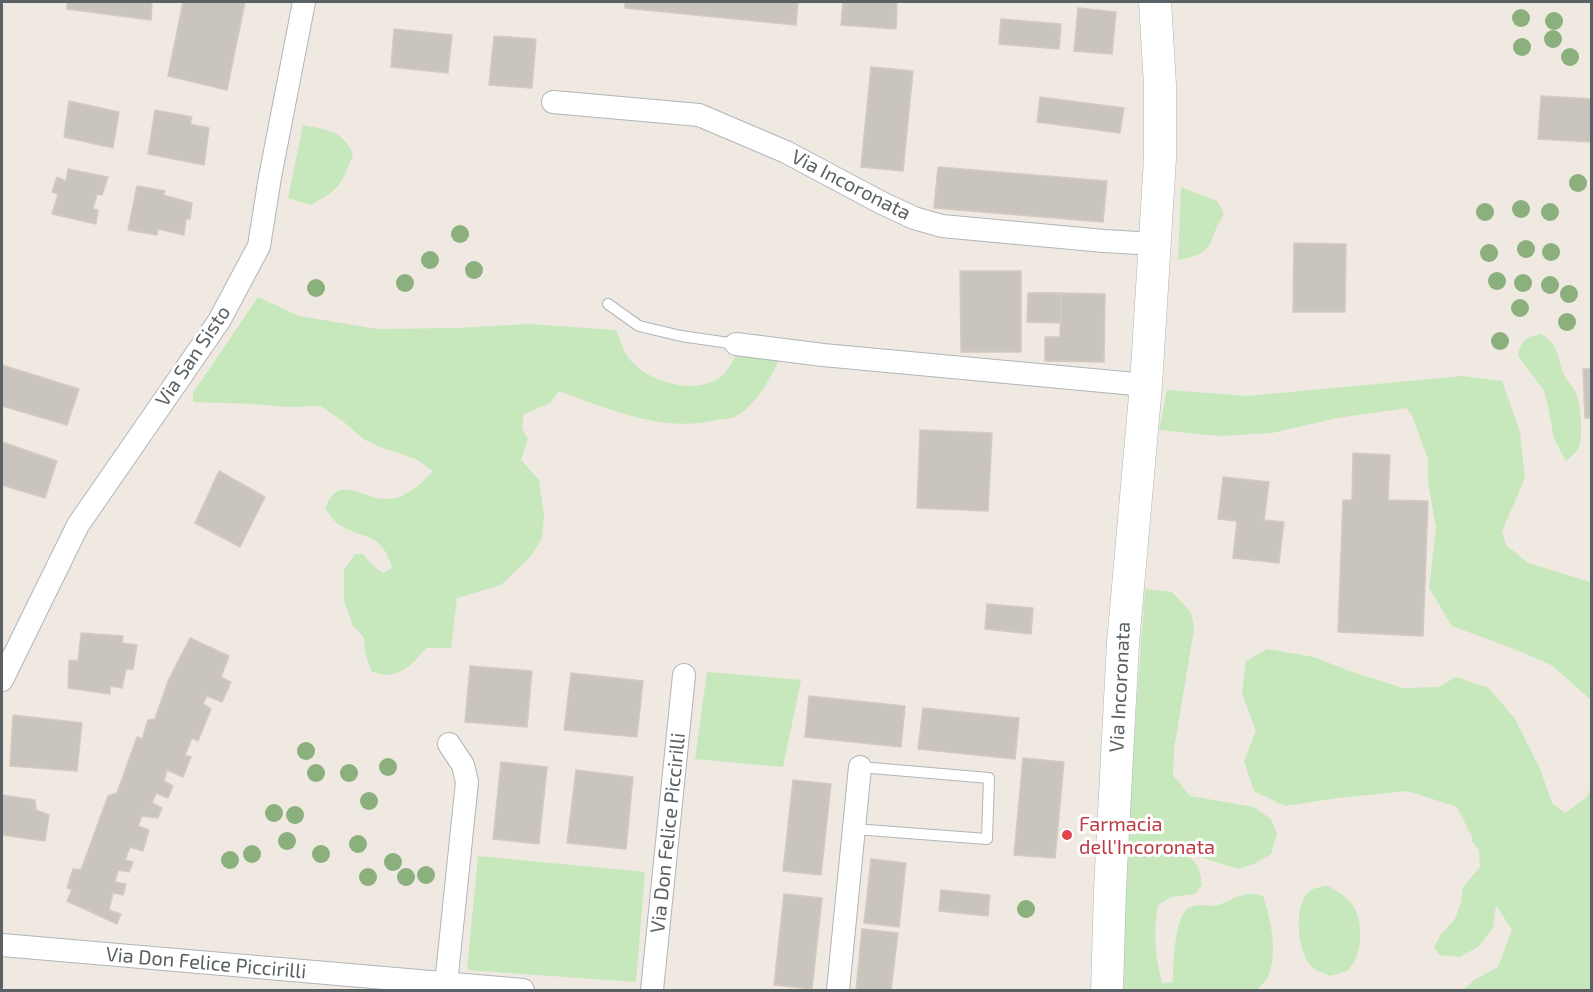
<!DOCTYPE html>
<html>
<head>
<meta charset="utf-8">
<style>
	body { margin:0 }
	#map { position:relative; width:1593px; height:992px; overflow:hidden; background:#efe9e2; font-family:"Exo 2",sans-serif }
	canvas { display:block }
	.frame { position:absolute; inset:0; border:3px solid #5a6164; pointer-events:none }
</style>
</head>
<body>
<div id="map">
<canvas width="1593" height="992"></canvas>
<div class="frame"></div>
</div>
<script>
const c = document.querySelector('canvas').getContext('2d');
c.lineJoin = 'round';
function fillPath(path, color) {
  c.fillStyle = color;
  c.fill(path, 'evenodd');
}
function stroke(path, color, width, dash) {
  c.strokeStyle = color;
  c.lineWidth = width;
  c.lineCap = dash ? 'butt' : 'round';
  c.setLineDash(dash || []);
  c.stroke(path);
}
function drawText(font, color, halo, rows, align = 'center') {
  c.font = font + ' "Exo 2",sans-serif';
  c.lineWidth = 6;
  c.setLineDash([]);
  c.textBaseline = 'middle';
  c.strokeStyle = halo;
  c.fillStyle = color;
  for (const [text, x, y, turn = 0] of rows) {
    c.save();
    c.translate(x, y);
    c.rotate((+turn || 0) * Math.PI / 180);
    c.textAlign = isNaN(turn) ? turn : align;
    if (halo) c.strokeText(text, 0, 0);
    c.fillText(text, 0, 0);
    c.restore();
  }
}
fillPath(new Path2D(`
	M 303,125 C 326,130 344,130 353,155 C 341,185 340,190 310,205 L 288,198 Z
	M 1181,187 L 1217,201 L 1224,214 C 1206,242 1218,253 1178,260 Z
	M 258,297 L 299,316 L 377,329 L 458,328 L 528,324 L 616,330 C 621,341 624,355 633,363 C 654,384 697,395 722,376 C 728,371 733,360 738,353 L 781,355 C 772,376 758,402 738,415 C 733,419 723,419 716,420 C 662,433 609,409 559,391 L 550,403 L 524,414 L 522,428 L 528,439 L 521,460 L 539,480 L 544,515 L 542,538 L 531,556 L 501,585 L 457,598 L 451,648 L 426,648 C 411,667 395,682 371,671 L 365,652 L 364,637 L 353,626 L 344,601 L 344,570 L 355,554 L 363,554 L 373,566 L 383,573 L 392,568 C 381,529 363,542 337,523 C 332,519 329,513 325,508 C 340,471 362,501 390,499 C 406,498 423,482 433,471 L 416,459 L 380,447 L 363,439 L 344,422 L 321,406 L 286,407 L 255,404 L 193,402 L 193,393 Z
	M 1541,334 C 1558,343 1557,356 1563,372 C 1566,381 1575,388 1577,396 C 1581,407 1583,437 1579,447 C 1576,453 1571,457 1566,461 L 1554,439 L 1549,411 L 1544,391 L 1518,356 C 1521,341 1525,337 1541,334 Z
	M 1462,376 L 1502,381 L 1520,432 L 1525,478 L 1502,531 L 1506,545 L 1528,563 L 1591,582 L 1591,706 L 1590,699 L 1551,665 L 1512,648 L 1452,626 L 1429,588 L 1436,528 L 1428,482 L 1428,459 L 1413,418 L 1407,408 L 1337,418 L 1272,433 L 1218,436 L 1159,430 L 1167,390 L 1248,396 Z
	M 1145,589 L 1172,592 L 1191,612 L 1194,629 L 1174,749 L 1173,775 L 1190,796 L 1254,807 L 1271,819 L 1277,834 L 1271,854 L 1254,864 L 1238,869 L 1187,853 L 1199,868 L 1202,885 L 1195,894 L 1171,897 L 1158,905 C 1153,934 1155,954 1162,983 L 1173,982 C 1173,967 1174,914 1190,907 C 1198,903 1210,907 1218,905 C 1236,899 1243,890 1263,896 C 1272,921 1283,974 1256,990 L 1120,990 L 1126,850 Z
	M 1267,649 L 1314,657 L 1349,671 L 1403,688 L 1438,687 L 1456,677 L 1489,688 L 1515,719 L 1540,769 L 1552,803 L 1565,813 L 1587,797 L 1591,786 L 1591,990 L 1462,990 L 1476,979 L 1498,967 L 1512,930 L 1496,905 L 1493,928 L 1478,947 L 1460,957 L 1439,955 L 1434,947 L 1441,934 L 1455,919 L 1461,902 L 1463,887 L 1480,867 L 1479,850 L 1472,841 L 1472,837 L 1457,807 L 1408,791 L 1338,798 L 1285,806 L 1254,791 L 1244,761 L 1256,731 L 1242,693 L 1246,661 Z
	M 707,672 L 801,680 L 783,767 L 695,759 Z
	M 478,856 L 645,872 L 636,982 L 467,970 Z
	M 1328,886 C 1337,891 1348,897 1354,907 C 1363,923 1363,957 1348,970 C 1344,973 1335,974 1330,976 C 1324,973 1314,970 1310,965 C 1297,949 1293,904 1310,891 C 1314,887 1322,887 1328,886 Z`), '#c6e8bc');
const building = new Path2D(`
	M 67,2 L 152,2 L 151,20 L 67,9 Z
	M 183,2 L 245,2 L 227,90 L 168,76 Z
	M 625,2 L 798,2 L 796,25 L 625,8 Z
	M 843,2 L 897,2 L 896,29 L 841,25 Z
	M 1078,8 L 1116,12 L 1112,54 L 1074,51 Z
	M 1001,19 L 1061,24 L 1059,49 L 999,44 Z
	M 394,29 L 452,35 L 448,73 L 391,67 Z
	M 494,36 L 536,39 L 532,88 L 489,85 Z
	M 871,67 L 913,71 L 903,171 L 861,167 Z
	M 1541,96 L 1592,99 L 1591,142 L 1538,139 Z
	M 1040,97 L 1124,108 L 1120,133 L 1037,122 Z
	M 69,101 L 119,112 L 113,148 L 64,137 Z
	M 155,110 L 192,117 L 190,124 L 209,128 L 204,165 L 148,154 Z
	M 938,167 L 1107,181 L 1103,222 L 934,208 Z
	M 68,169 L 108,177 L 102,195 L 97,194 L 93,209 L 98,210 L 96,224 L 52,214 L 58,194 L 52,192 L 57,177 L 66,181 Z
	M 137,186 L 165,191 L 163,195 L 192,203 L 190,219 L 186,219 L 184,235 L 158,229 L 157,235 L 128,230 Z
	M 1294,243 L 1346,244 L 1345,312 L 1293,312 Z
	M 960,271 L 1021,271 L 1021,352 L 961,352 Z
	M 1028,293 L 1061,293 L 1061,323 L 1027,322 Z
	M 1061,293 L 1105,294 L 1104,362 L 1045,361 L 1045,337 L 1060,337 Z
	M 2,365 L 79,389 L 67,425 L 2,406 Z
	M 1583,369 L 1592,369 L 1592,418 L 1585,418 Z
	M 920,430 L 992,433 L 988,511 L 917,508 Z
	M 2,442 L 57,461 L 45,498 L 2,485 Z
	M 1353,453 L 1390,455 L 1388,500 L 1428,501 L 1423,636 L 1338,632 L 1343,500 L 1352,500 Z
	M 219,471 L 265,497 L 240,547 L 195,523 Z
	M 1223,477 L 1269,482 L 1264,520 L 1284,522 L 1279,563 L 1233,558 L 1237,521 L 1218,519 Z
	M 987,604 L 1033,608 L 1031,634 L 985,629 Z
	M 81,633 L 123,636 L 122,643 L 137,645 L 133,669 L 126,669 L 122,688 L 110,686 L 110,694 L 68,688 L 69,660 L 78,661 Z
	M 190,638 L 229,656 L 221,677 L 231,682 L 222,702 L 207,696 L 203,704 L 211,709 L 198,741 L 192,738 L 185,755 L 191,757 L 183,777 L 167,770 L 164,781 L 173,786 L 168,798 L 156,793 L 152,803 L 162,808 L 158,818 L 142,816 L 138,826 L 149,830 L 143,851 L 130,847 L 125,860 L 133,862 L 129,872 L 118,870 L 115,882 L 126,884 L 123,895 L 113,893 L 109,910 L 121,914 L 117,924 L 67,901 L 72,889 L 67,888 L 73,869 L 81,870 L 108,796 L 117,793 L 137,737 L 142,739 L 148,720 L 155,719 L 168,681 Z
	M 470,666 L 532,671 L 527,727 L 465,722 Z
	M 571,673 L 643,681 L 637,737 L 564,730 Z
	M 809,696 L 905,706 L 901,747 L 805,737 Z
	M 923,708 L 1019,718 L 1015,759 L 918,749 Z
	M 13,715 L 82,723 L 77,771 L 10,766 Z
	M 1023,758 L 1064,762 L 1055,858 L 1014,855 Z
	M 501,762 L 547,767 L 539,844 L 493,839 Z
	M 576,770 L 633,777 L 626,849 L 567,843 Z
	M 793,780 L 831,784 L 821,875 L 783,871 Z
	M 2,795 L 35,800 L 36,810 L 49,815 L 45,841 L 2,835 Z
	M 871,859 L 906,863 L 899,927 L 864,923 Z
	M 941,890 L 990,895 L 988,916 L 939,911 Z
	M 784,894 L 822,898 L 812,989 L 774,985 Z
	M 862,929 L 898,933 L 891,990 L 856,990 Z`);
fillPath(building, '#cac4bf');
stroke(building, '#d4cac0', 1.5);
const lane = new Path2D(`
	M 608,304 L 639,326 L 681,336 L 736,344
	M 854,829 L 987,839 L 989,778 L 860,767`);
const street = new Path2D(`
	M 553,102 L 699,115 L 786,152 L 882,203 L 914,218 L 942,226 L 1104,241 L 1155,244
	M 736,344 L 823,355 L 1146,385
	M 2,680 L 78,525 L 219,321 L 259,246 L 270,177 L 304,2
	M 2,945 L 523,990
	M 446,984 L 467,782 L 463,765 L 449,744
	M 652,990 L 684,675
	M 838,990 L 860,767`);
const secondary = new Path2D(`
	M 1107,990 L 1110,889 L 1123,643 L 1146,385 L 1160,158 L 1160,85 L 1155,2`);
stroke(lane, '#b0b5b9', 12);
stroke(street, '#b0b5b9', 24);
stroke(secondary, '#afb5b9', 33);
stroke(lane, '#fff', 10);
stroke(street, '#fff', 22);
stroke(secondary, '#fff', 32);
c.fillStyle = '#8bb07e';
for (const [x, y] of [
	[1521,18],
	[1554,21],
	[1553,39],
	[1522,47],
	[1570,57],
	[1578,183],
	[1521,209],
	[1485,212],
	[1550,212],
	[460,234],
	[1526,249],
	[1551,252],
	[1489,253],
	[430,260],
	[474,270],
	[1497,281],
	[405,283],
	[1523,283],
	[1550,285],
	[316,288],
	[1569,294],
	[1520,308],
	[1567,322],
	[1500,341],
	[306,751],
	[388,767],
	[316,773],
	[349,773],
	[369,801],
	[274,813],
	[295,815],
	[287,841],
	[358,844],
	[252,854],
	[321,854],
	[230,860],
	[393,862],
	[426,875],
	[368,877],
	[406,877],
	[1026,909]
]) {
  c.beginPath();
  c.arc(x, y, 9, 0, 2 * Math.PI);
  c.fill();
}
for (const [x, y, r, color] of [
	[1067,835,6,"#e0444e"]
]) {
  const dot = new Path2D();
  dot.arc(x, y, r, 0, 2 * Math.PI);
  c.fillStyle = color;
  c.fill(dot);
  stroke(dot, '#fff', 2);
}
drawText('20px', '#5a6164', '#fff', [
	["Via Incoronata",851,185,27],
	["Via San Sisto",193,356,-56],
	["Via Incoronata",1120,687,-87],
	["Via Don Felice Piccirilli",668,833,-84],
	["Via Don Felice Piccirilli",206,963,5]
]);
drawText('20px', '#be3a42', '#fff', [
	["Farmacia",1079,824],
	["dell'Incoronata",1079,847]
], 'left');
</script>
</body>
</html>
